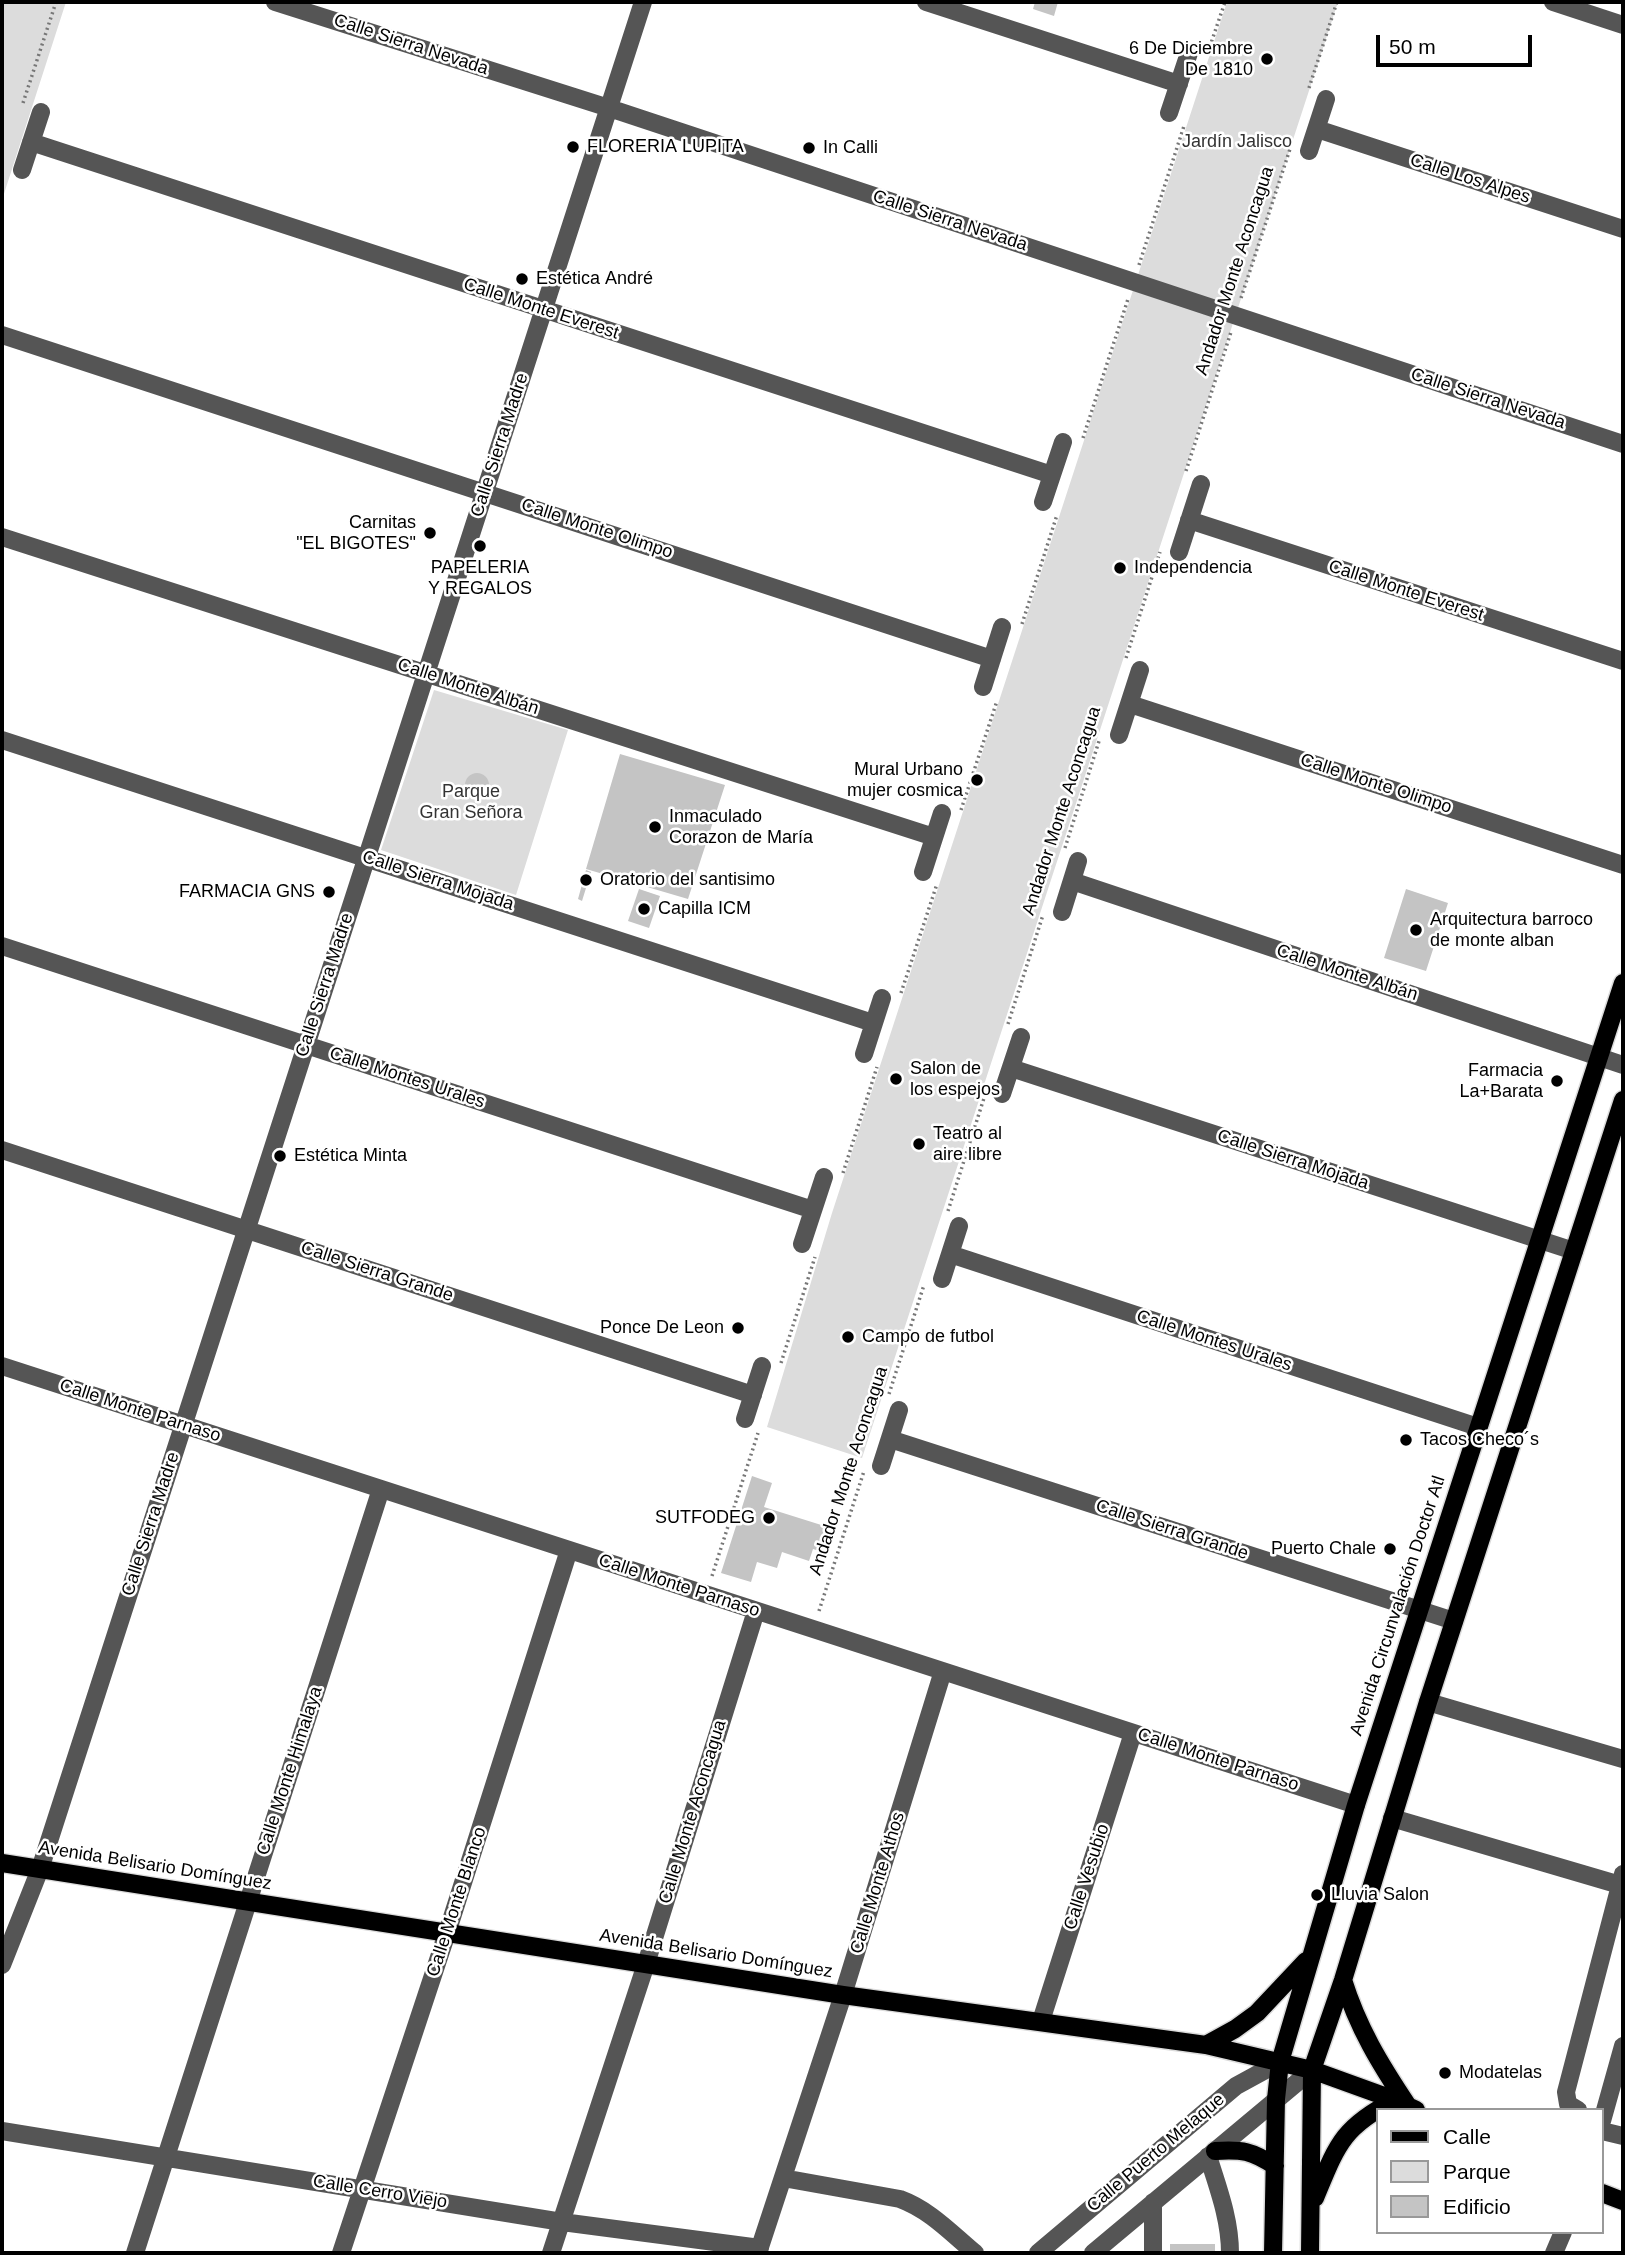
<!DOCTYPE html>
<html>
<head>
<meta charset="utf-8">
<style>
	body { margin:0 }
	#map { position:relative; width:1625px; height:2255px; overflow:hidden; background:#fff; font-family:Helvetica,sans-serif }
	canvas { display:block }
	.frame { position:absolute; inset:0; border:4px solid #000; pointer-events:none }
	.legend { position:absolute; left:1376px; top:2108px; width:228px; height:126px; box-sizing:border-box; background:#fff; border:2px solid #999; margin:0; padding:9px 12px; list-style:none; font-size:21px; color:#000 }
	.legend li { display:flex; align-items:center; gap:14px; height:35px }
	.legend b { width:35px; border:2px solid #999 }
	.scale { position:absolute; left:1376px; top:35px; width:156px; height:32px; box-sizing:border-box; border:4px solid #000; border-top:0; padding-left:9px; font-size:21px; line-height:24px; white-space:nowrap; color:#000; -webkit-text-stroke:5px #fff; paint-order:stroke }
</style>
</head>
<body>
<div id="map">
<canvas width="1625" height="2255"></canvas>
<div class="frame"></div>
<ul class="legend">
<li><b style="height:9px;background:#000"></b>Calle</li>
<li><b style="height:19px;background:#dcdcdc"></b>Parque</li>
<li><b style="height:19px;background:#c4c4c4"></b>Edificio</li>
</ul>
<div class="scale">50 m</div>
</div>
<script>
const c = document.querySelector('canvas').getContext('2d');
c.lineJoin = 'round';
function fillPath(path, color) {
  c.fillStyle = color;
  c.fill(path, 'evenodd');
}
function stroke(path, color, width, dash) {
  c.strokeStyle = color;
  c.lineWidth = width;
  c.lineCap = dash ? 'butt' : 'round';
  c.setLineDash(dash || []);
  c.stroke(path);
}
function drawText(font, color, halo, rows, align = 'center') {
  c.font = font + ' Helvetica,sans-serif';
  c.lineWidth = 5;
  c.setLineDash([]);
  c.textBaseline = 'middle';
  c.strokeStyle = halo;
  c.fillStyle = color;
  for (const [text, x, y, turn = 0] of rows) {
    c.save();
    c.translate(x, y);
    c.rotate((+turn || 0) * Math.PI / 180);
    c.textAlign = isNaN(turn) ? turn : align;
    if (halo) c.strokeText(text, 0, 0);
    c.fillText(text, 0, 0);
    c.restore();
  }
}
fillPath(new Path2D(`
	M 2,2 L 66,2 L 2,200 Z
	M 1227,2 L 1338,2 L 862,1458 L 767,1427 L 832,1213 Z
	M 434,690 L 568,730 L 516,895 L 381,850 Z`), '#dcdcdc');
fillPath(new Path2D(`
	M 1035,2 L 1058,2 L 1054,16 L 1033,9 Z
	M 620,754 L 725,785 L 688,899 L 586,869 Z
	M465 785a12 12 0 1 1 24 0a12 12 0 1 1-24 0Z
	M 586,870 L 591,872 L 582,901 L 578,899 Z
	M 639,889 L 660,896 L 649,928 L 628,921 Z
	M 1406,889 L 1448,903 L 1426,971 L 1384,958 Z
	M 752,1476 L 772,1483 L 764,1507 L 834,1529 L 826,1553 L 813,1549 L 809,1561 L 782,1552 L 777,1568 L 757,1562 L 751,1582 L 721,1573 Z
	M 1170,2244 L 1215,2244 L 1215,2253 L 1170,2253 Z`), '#c4c4c4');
const major = new Path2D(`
	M 2,1863 L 843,1995 L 1206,2045 L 1312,2070 L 1395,2100 L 1416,2110
	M 1343,1980 C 1358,2028 1380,2064 1408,2106
	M 1206,2045 L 1235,2029 L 1257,2013 L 1306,1961
	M 1215,2151 C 1242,2149 1252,2151 1275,2166
	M 1602,2193 L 1623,2201
	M 1315,2198 C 1337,2145 1342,2127 1395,2100
	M 1273,2253 L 1276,2099 L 1280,2062 L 1356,1805 L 1623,983
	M 1310,2253 L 1312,2070 L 1343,1980 L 1428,1702 L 1623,1100`);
stroke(major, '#dbdbdb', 21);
stroke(new Path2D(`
	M 1208,52 L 1225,2
	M 1309,88 L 1337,2
	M 23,103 L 56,2
	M 1139,265 L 1184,126
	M 1241,298 L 1290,149
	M 1083,438 L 1128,299
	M 1186,471 L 1231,332
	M 1022,624 L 1057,515
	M 1126,658 L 1160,552
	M 961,810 L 997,701
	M 1065,848 L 1100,738
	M 901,993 L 937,884
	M 1008,1024 L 1043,915
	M 843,1173 L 877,1067
	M 948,1211 L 984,1098
	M 781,1363 L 815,1257
	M 889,1394 L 924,1285
	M 712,1576 L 758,1433
	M 819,1611 L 864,1471`), '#777', 3.5, [2, 3.5]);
stroke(new Path2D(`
	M 275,2 L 609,108 L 1623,444
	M 926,2 L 1179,84
	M 1553,2 L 1623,25
	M 1169,113 L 1189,53
	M 1317,129 L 1623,229
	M 31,142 L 1052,475
	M 1309,151 L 1326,99
	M 22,170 L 41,112
	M 2,335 L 992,659
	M 1043,502 L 1063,442
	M 1189,520 L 1623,661
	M 2,537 L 934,837
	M 1179,552 L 1201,484
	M 983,687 L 1002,627
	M 1130,704 L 1623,865
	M 1119,735 L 1140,670
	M 2,740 L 873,1023
	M 923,872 L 942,813
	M 1072,881 L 1623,1065
	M 1062,912 L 1078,861
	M 2,946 L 813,1210
	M 864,1054 L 882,998
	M 1011,1068 L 1574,1251
	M 1002,1094 L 1021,1037
	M 2,1150 L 753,1395
	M 802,1244 L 824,1177
	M 950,1254 L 1478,1427
	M 942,1279 L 959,1226
	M 2,1366 L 1356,1805
	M 745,1419 L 762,1366
	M 890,1439 L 1454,1621
	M 881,1466 L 899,1410
	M 1428,1702 L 1623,1759
	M 1392,1818 L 1620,1885
	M 2,1965 L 40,1869 L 643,2
	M 1041,2021 L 1133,1733
	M 1578,2110 L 1568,2104 L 1566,2092 L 1623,1874
	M 1602,2121 L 1623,2046
	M 2,2131 L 562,2222 L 760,2248
	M 1602,2131 L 1623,2136
	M 1208,2156 C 1218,2188 1230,2219 1230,2253
	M 783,2178 L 900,2199 C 930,2210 951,2233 975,2253
	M 135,2253 L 381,1489
	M 341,2253 L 447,1933 L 569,1550
	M 551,2253 L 646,1964 L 756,1611
	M 758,2253 L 843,1995 L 943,1671
	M 1038,2253 L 1236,2086 L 1280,2062
	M 1093,2253 L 1312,2070
	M 1153,2253 L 1153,2202
	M 1554,2253 L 1563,2232`), '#555', 18);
stroke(major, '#000', 18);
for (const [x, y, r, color] of [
	[1267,59,7,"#000"],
	[573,147,7,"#000"],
	[809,148,7,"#000"],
	[522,279,7,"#000"],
	[430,533,7,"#000"],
	[480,546,7,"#000"],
	[1120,568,7,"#000"],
	[977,780,7,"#000"],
	[655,827,7,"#000"],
	[586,880,7,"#000"],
	[329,892,7,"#000"],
	[644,909,7,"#000"],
	[1416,930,7,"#000"],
	[896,1079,7,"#000"],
	[1557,1081,7,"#000"],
	[919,1144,7,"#000"],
	[280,1156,7,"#000"],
	[738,1328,7,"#000"],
	[848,1337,7,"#000"],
	[1406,1440,7,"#000"],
	[769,1518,7,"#000"],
	[1390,1549,7,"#000"],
	[1317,1895,7,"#000"],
	[1445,2073,7,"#000"]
]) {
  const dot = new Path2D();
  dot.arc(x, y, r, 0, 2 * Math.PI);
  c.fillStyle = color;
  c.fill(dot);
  stroke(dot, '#fff', 2.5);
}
drawText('18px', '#000', '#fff', [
	["Calle Sierra Nevada",411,45,18],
	["Calle Los Alpes",1470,179,18],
	["Calle Sierra Nevada",950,221,18],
	["Andador Monte Aconcagua",1235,271,-72],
	["Calle Monte Everest",541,309,18],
	["Calle Sierra Nevada",1488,399,18],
	["Calle Sierra Madre",500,445,-72],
	["Calle Monte Olimpo",597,529,18],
	["Calle Monte Everest",1406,591,18],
	["Calle Monte Albán",468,687,18],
	["Calle Monte Olimpo",1376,784,18],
	["Andador Monte Aconcagua",1062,811,-72],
	["Calle Sierra Mojada",438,881,18],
	["Calle Monte Albán",1347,973,18],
	["Calle Sierra Madre",325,985,-72],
	["Calle Montes Urales",407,1078,18],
	["Calle Sierra Mojada",1293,1160,18],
	["Calle Sierra Grande",377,1272,18],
	["Calle Montes Urales",1214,1341,18],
	["Calle Monte Parnaso",140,1411,18],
	["Andador Monte Aconcagua",849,1471,-72],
	["Calle Sierra Madre",151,1524,-72],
	["Calle Sierra Grande",1172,1530,18],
	["Calle Monte Parnaso",679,1586,18],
	["Avenida Circunvalación Doctor Atl",1398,1606,-72],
	["Calle Monte Parnaso",1218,1760,18],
	["Calle Monte Himalaya",290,1771,-72],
	["Calle Monte Aconcagua",693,1812,-73],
	["Avenida Belisario Domínguez",155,1866,9],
	["Calle Vesubio",1087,1877,-72],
	["Calle Monte Athos",878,1883,-73],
	["Calle Monte Blanco",457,1902,-72],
	["Avenida Belisario Domínguez",716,1954,9],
	["Calle Puerto Melaque",1156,2153,-40],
	["Calle Cerro Viejo",380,2192,9]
]);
drawText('18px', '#000', '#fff', [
	["6 De Diciembre",1253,49,"right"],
	["De 1810",1253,70,"right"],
	["FLORERIA LUPITA",587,147],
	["In Calli",823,148],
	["Estética André",536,279],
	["Carnitas",416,523,"right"],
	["\"EL BIGOTES\"",416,544,"right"],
	["PAPELERIA",480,568,"center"],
	["Y REGALOS",480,589,"center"],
	["Independencia",1134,568],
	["Mural Urbano",963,770,"right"],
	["mujer cosmica",963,791,"right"],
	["Inmaculado",669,817],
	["Corazon de María",669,838],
	["Oratorio del santisimo",600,880],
	["FARMACIA GNS",315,892,"right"],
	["Capilla ICM",658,909],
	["Arquitectura barroco",1430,920],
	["de monte alban",1430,941],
	["Salon de",910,1069],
	["los espejos",910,1090],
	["Farmacia",1543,1071,"right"],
	["La+Barata",1543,1092,"right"],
	["Teatro al",933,1134],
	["aire libre",933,1155],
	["Estética Minta",294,1156],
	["Ponce De Leon",724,1328,"right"],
	["Campo de futbol",862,1337],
	["Tacos Checo´s",1420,1440],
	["SUTFODEG",755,1518,"right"],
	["Puerto Chale",1376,1549,"right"],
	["Lluvia Salon",1331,1895],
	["Modatelas",1459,2073]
], 'left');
drawText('18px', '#333', '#fff', [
	["Jardín Jalisco",1237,142],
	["Parque",471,792],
	["Gran Señora",471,813]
]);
</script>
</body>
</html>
